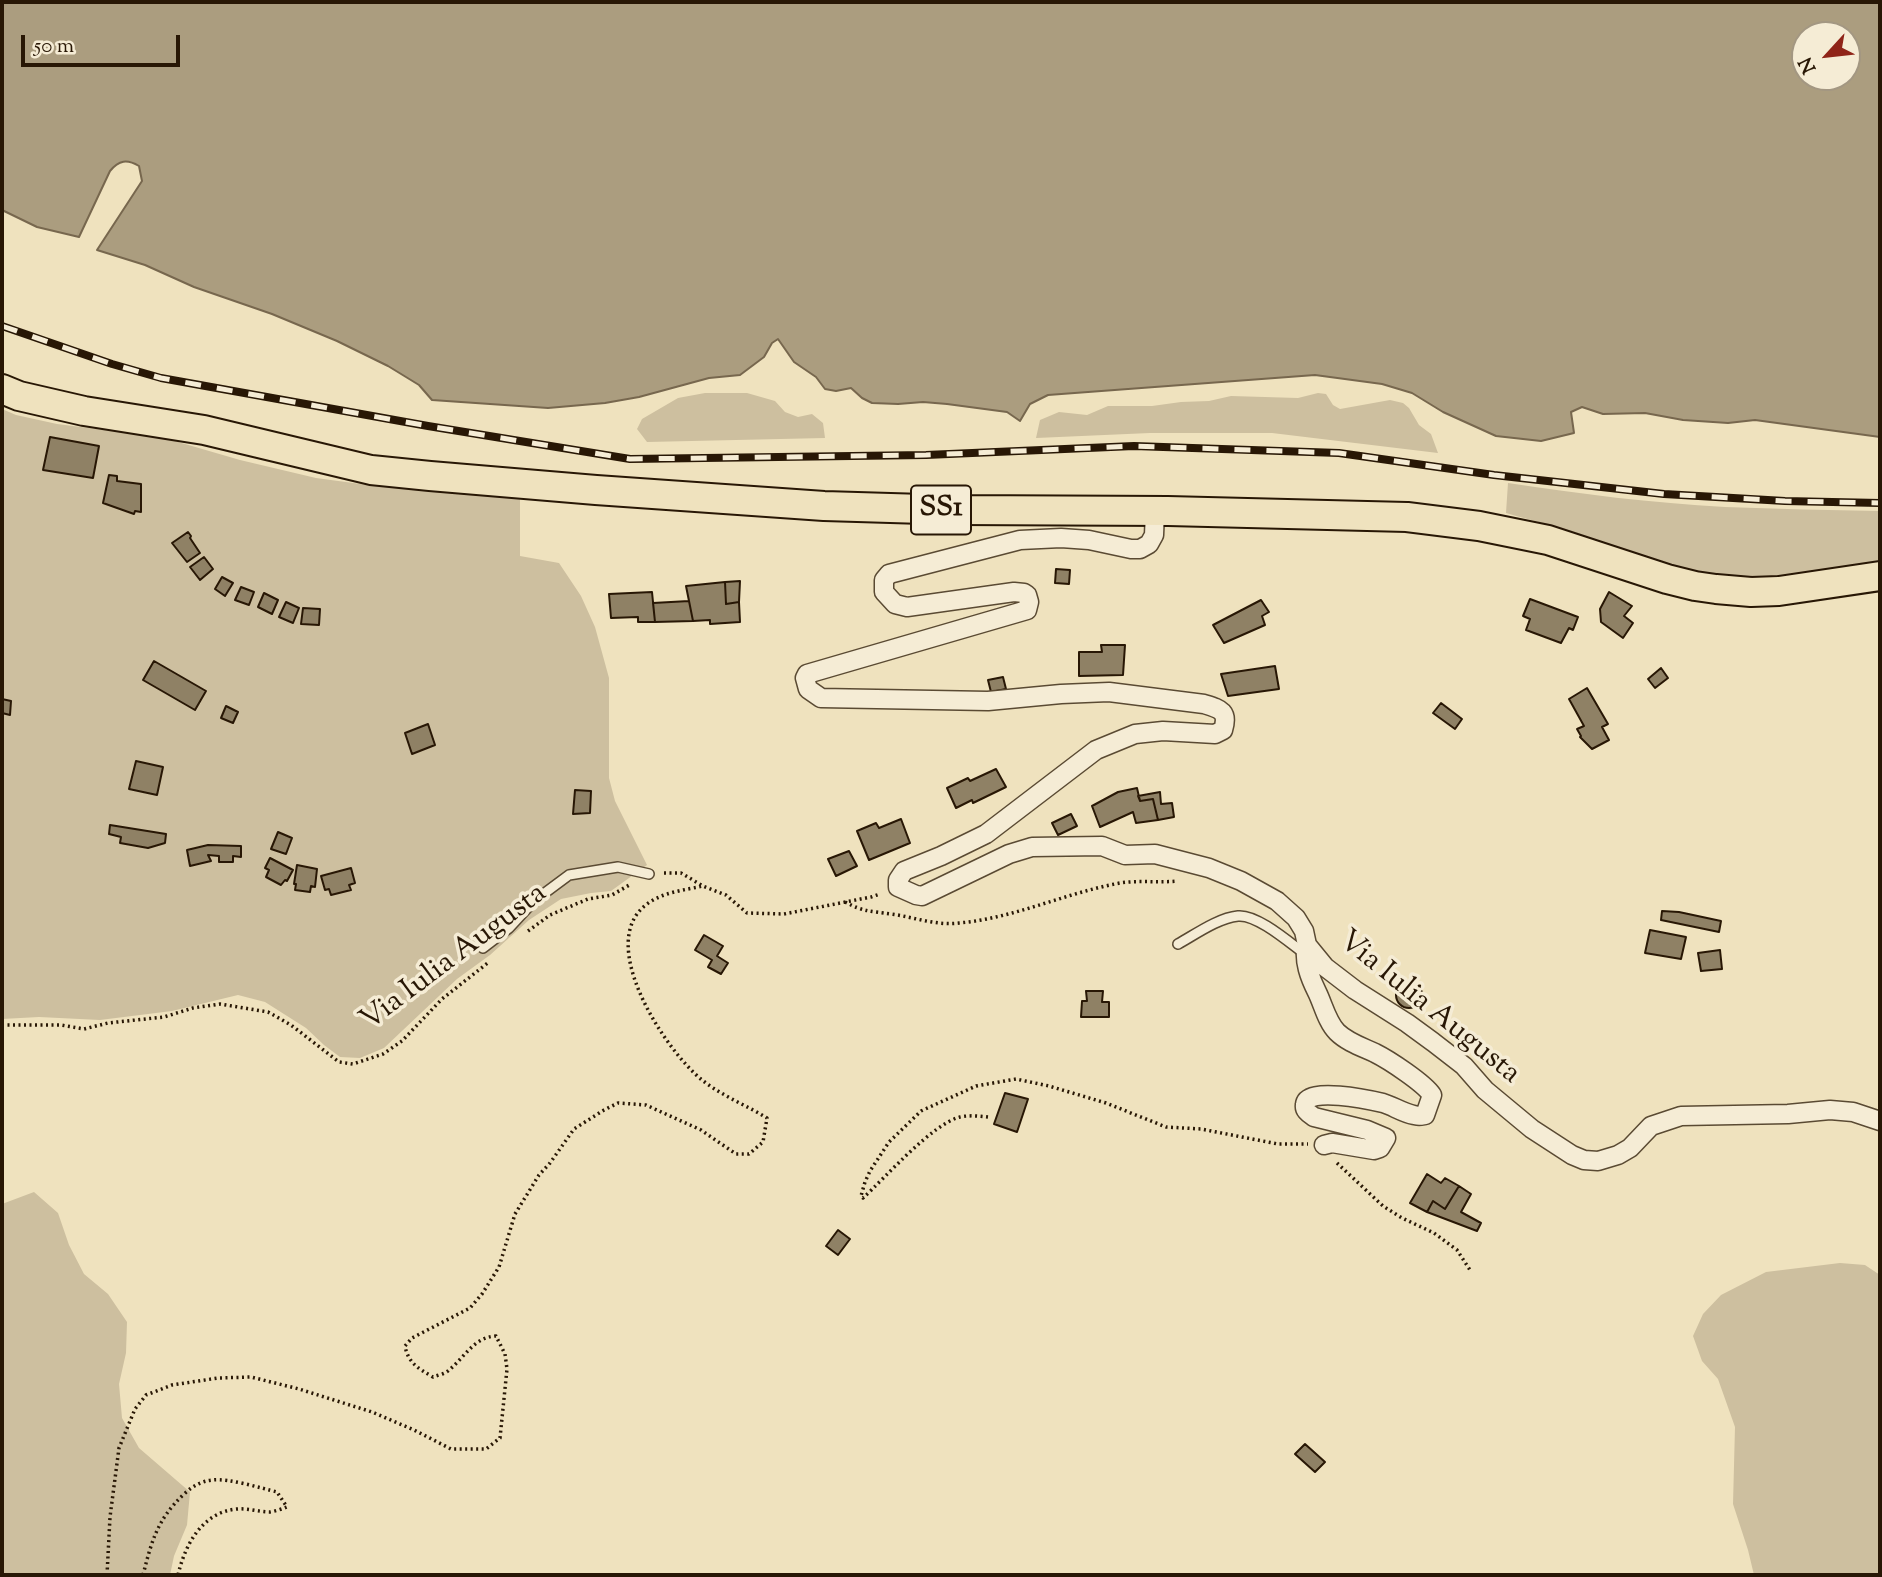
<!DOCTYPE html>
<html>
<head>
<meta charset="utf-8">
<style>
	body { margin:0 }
	#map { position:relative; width:1882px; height:1577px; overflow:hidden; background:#efe2be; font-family:"Sorts Mill Goudy",serif }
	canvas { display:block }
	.frame { position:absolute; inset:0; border:4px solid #281705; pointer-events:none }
	.north { position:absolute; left:1791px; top:21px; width:70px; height:70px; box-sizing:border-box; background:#f5ecd5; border:2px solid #a39782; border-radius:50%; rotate:243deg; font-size:19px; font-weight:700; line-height:28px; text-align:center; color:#281705 }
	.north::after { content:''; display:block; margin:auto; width:24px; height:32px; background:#8f2418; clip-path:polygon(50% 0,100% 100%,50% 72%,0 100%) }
	.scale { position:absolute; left:21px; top:35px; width:159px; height:32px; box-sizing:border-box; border:4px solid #281705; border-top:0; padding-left:9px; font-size:21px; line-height:24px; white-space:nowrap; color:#281705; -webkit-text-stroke:5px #f5ecd5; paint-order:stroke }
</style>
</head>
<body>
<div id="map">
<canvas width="1882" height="1577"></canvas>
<div class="frame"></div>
<div class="north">N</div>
<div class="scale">50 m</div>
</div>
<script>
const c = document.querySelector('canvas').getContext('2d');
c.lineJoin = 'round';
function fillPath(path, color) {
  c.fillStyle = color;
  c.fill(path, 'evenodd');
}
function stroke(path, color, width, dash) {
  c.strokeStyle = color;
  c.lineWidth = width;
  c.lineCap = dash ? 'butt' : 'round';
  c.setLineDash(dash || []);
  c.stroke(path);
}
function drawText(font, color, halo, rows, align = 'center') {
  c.font = font + ' "Sorts Mill Goudy",serif';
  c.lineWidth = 7;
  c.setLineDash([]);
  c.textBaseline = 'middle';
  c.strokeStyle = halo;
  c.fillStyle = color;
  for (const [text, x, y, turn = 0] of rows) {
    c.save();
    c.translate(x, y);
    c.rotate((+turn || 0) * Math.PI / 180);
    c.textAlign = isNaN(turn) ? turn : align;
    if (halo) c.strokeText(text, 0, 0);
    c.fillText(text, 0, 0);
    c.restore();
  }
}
fillPath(new Path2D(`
	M 705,393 L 747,393 L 775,401 L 785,412 L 798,417 L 812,414 L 823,423 L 825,438 L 647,442 L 637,429 L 642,419 L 678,398 Z
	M 1318,393 L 1326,394 L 1333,405 L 1340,409 L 1390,400 L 1403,403 L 1409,408 L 1419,425 L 1431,434 L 1438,453 L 1272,433 L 1150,433 L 1036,438 L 1040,420 L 1059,412 L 1087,415 L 1108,406 L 1152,406 L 1181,402 L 1209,401 L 1231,396 L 1298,398 Z
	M 2,409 L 16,415 L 57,424 L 161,437 L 240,460 L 316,478 L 368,485 L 520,499 L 520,556 L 559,563 L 581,596 L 595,627 L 609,678 L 609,778 L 615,801 L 647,865 L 611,891 L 591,893 L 561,899 L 529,920 L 490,955 L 457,979 L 384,1048 L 360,1058 L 340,1057 L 324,1045 L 306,1028 L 265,1002 L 238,995 L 172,1011 L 100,1020 L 39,1017 L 2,1019 Z
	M 1508,483 C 1580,494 1652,503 1725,507 C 1777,509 1829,510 1880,511 L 1880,562 C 1819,572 1756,586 1694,574 C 1658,567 1623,549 1588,537 C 1562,527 1533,521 1506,513 Z
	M 34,1192 L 58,1213 L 69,1245 L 84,1274 L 108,1294 L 127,1322 L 126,1353 L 119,1384 L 122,1418 L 139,1448 L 190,1492 L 187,1525 L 174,1556 L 170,1575 L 2,1575 L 2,1204 Z
	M 1840,1263 L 1865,1265 L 1880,1275 L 1880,1575 L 1754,1575 L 1748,1550 L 1733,1504 L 1735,1427 L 1718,1379 L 1702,1361 L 1693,1336 L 1703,1314 L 1721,1295 L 1766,1272 Z`), '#cdbf9f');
const water = new Path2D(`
	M 2,2 L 1880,2 L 1880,437 L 1755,420 L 1728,423 L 1683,420 L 1645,413 L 1603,414 L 1582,407 L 1571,412 L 1574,433 L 1541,441 L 1496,436 L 1443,412 L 1412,393 L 1382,384 L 1315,375 L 1048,395 L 1030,404 L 1020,421 L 1007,412 L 947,404 L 923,402 L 898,404 L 872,403 L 862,398 L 851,388 L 836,391 L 825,389 L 816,377 L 794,362 L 778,339 L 772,343 L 764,357 L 740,375 L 709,378 L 639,397 L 605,403 L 548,408 L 432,400 L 419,385 L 388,366 L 337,341 L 272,314 L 194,287 L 145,265 L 97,250 L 142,181 L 139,166 C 127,159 119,160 110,171 L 79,237 L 37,227 L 2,210 ZM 1805,35 L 1847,35 L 1847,77 L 1805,77 Z`);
fillPath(water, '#ab9d7f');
stroke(water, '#77674e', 2);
const building = new Path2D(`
	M 50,437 L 99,446 L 93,478 L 43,470 Z
	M 109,475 L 117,476 L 117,481 L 141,484 L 141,512 L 135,511 L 134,514 L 103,503 Z
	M 188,532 L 191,536 L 190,538 L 200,553 L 187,562 L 172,543 Z
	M 204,557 L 213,569 L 200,580 L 190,567 Z
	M 1056,569 L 1070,570 L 1069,584 L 1055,583 Z
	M 222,577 L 233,583 L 225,596 L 215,589 Z
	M 740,581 L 739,602 L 726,604 L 725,582 Z
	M 725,582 L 726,604 L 739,602 L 740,622 L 710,624 L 710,620 L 693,621 L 686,586 Z
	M 241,587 L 254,592 L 249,605 L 235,600 Z
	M 652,592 L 655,622 L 638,622 L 638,617 L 611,618 L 609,594 Z
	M 1609,592 L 1632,606 L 1624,616 L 1633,623 L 1623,638 L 1601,622 L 1600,609 Z
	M 264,593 L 278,600 L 272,614 L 258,607 Z
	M 1530,599 L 1578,617 L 1573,630 L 1569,628 L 1561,643 L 1526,630 L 1530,619 L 1523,616 Z
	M 1261,600 L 1269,612 L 1262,616 L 1265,625 L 1224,643 L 1213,625 Z
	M 689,601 L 693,621 L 655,622 L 653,603 Z
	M 286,602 L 299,608 L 293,623 L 279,617 Z
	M 303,608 L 320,609 L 319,625 L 301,624 Z
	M 1101,645 L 1125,645 L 1123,675 L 1079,676 L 1079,652 L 1102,652 Z
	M 154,661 L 206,691 L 195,710 L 143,680 Z
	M 1275,666 L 1279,689 L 1228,696 L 1221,674 Z
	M 1661,668 L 1668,678 L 1655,688 L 1648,679 Z
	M 1003,677 L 1006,689 L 991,692 L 988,680 Z
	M 1587,688 L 1608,724 L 1602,727 L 1609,740 L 1592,749 L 1580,737 L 1581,736 L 1577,729 L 1584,726 L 1569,699 Z
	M 2,699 L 11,701 L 10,715 L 2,713 Z
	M 1441,703 L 1462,719 L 1455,729 L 1433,713 Z
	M 226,706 L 238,712 L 233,723 L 221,718 Z
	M 428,724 L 435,745 L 412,754 L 405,733 Z
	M 136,761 L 163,767 L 157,795 L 129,789 Z
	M 996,769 L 1006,787 L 973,803 L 972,800 L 956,808 L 947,788 L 968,778 L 970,781 Z
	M 1137,788 L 1140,801 L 1153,799 L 1158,820 L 1136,823 L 1133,812 L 1100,827 L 1092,806 L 1118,792 Z
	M 575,790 L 591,791 L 590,813 L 573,814 Z
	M 1160,792 L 1161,804 L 1172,803 L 1174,817 L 1158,820 L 1153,799 L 1140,801 L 1138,796 Z
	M 1071,814 L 1077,826 L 1058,835 L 1052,823 Z
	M 901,819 L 910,843 L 869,860 L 857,831 L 876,823 L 879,828 Z
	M 110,825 L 166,834 L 165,843 L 148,848 L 120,843 L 121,837 L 109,834 Z
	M 278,832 L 292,838 L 286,854 L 271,849 Z
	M 208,845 L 241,846 L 241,857 L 233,856 L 233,862 L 219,862 L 219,856 L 208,855 L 211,861 L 190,866 L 187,850 Z
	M 849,851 L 857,866 L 836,876 L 828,859 Z
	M 270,858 L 293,870 L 287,881 L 285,880 L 281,885 L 266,877 L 269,870 L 265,868 Z
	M 297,865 L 317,869 L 315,887 L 311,886 L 310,892 L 295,890 L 296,884 L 294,884 Z
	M 351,868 L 355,883 L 349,885 L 351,890 L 331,895 L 329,889 L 325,890 L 321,876 Z
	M 1662,911 L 1679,912 L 1721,921 L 1719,932 L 1661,920 Z
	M 1650,930 L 1686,937 L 1681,959 L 1645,953 Z
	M 704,935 L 723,946 L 717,956 L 728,963 L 721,974 L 708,967 L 712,960 L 695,950 Z
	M 1720,950 L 1722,969 L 1701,971 L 1698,953 Z
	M1396 995a13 13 0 1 1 26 0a13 13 0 1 1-26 0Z
	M 1086,991 L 1103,991 L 1102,1002 L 1109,1002 L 1109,1017 L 1081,1017 L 1082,1001 L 1087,1001 Z
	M 1005,1093 L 1028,1099 L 1017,1132 L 994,1124 Z
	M 1427,1174 L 1441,1183 L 1445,1178 L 1459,1186 L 1445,1209 L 1433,1201 L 1427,1212 L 1410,1203 Z
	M 1459,1186 L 1471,1194 L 1461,1212 L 1481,1223 L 1477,1231 L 1427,1212 L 1433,1201 L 1445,1209 Z
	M 838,1230 L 850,1239 L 838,1255 L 826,1246 Z
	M 1305,1444 L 1325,1462 L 1315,1472 L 1295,1454 Z`);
fillPath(building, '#8f8165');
stroke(building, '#281705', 2);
const lane = new Path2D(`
	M 1178,944 C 1196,934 1218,918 1238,916 C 1257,914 1290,943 1305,954
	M 483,948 L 509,928 L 534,901 L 569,875 L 618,867 L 649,874`);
const street = new Path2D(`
	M 1155,511 L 1154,535 L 1149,544 L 1140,549 L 1131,549 L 1089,540 L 1061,538 L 1020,540 L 889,574 L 884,580 L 884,592 L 895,604 L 907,607 L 1014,592 L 1024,593 L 1027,595 L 1029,602 L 1027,610 L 807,674 L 805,678 L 808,689 L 821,698 L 988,701 L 1061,694 L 1109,692 L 1204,704 C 1220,709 1229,711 1223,730 L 1215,734 L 1163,731 L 1135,734 L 1096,750 L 986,834 L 941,856 L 904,871 L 898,880 L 898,887 L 916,895 L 922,896 L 1009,854 L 1032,847 L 1102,846 L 1125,855 L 1155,854 L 1209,868 L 1241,881 L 1277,901 L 1296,918 L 1304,931 L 1307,945 L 1325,967 L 1355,990 L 1407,1023 L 1433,1042 L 1464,1066 L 1485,1090 L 1532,1129 L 1572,1155 L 1584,1160 L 1598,1161 L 1618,1155 L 1630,1148 L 1651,1126 L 1681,1116 L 1788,1114 L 1830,1110 L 1853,1112 L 1880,1121
	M 1307,945 C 1303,961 1310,978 1317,992 C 1323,1004 1327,1022 1337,1032 C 1347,1042 1362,1047 1375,1053 C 1389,1060 1424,1083 1432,1095 L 1425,1115 C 1419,1116 1419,1116 1414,1115 C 1403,1113 1393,1106 1383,1103 C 1370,1100 1306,1086 1305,1105 C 1304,1111 1310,1114 1314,1117 L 1367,1130 L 1386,1138 L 1380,1148 L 1374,1150 L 1332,1143 L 1324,1145`);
const primary = new Path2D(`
	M 2,389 L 19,396 L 84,411 L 204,430 L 371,470 L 430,476 L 596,490 L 824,506 L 957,510 L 1168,511 L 1407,517 L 1479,526 L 1548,540 L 1667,579 L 1695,586 L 1716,589 L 1751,592 L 1779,591 L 1880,576`);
stroke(lane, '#5a4a33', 12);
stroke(street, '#5a4a33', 21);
stroke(primary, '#281705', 32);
stroke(new Path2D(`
	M 664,873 L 681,873 L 703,886 L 726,895 L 747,913 L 784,914 L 871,897 L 880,894
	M 845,902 C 864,912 870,911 891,914 C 914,917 936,926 959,923 C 1015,918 1065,893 1120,883 C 1139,880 1159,883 1178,881
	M 528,931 L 550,915 L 588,899 L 612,895 L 631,884
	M 2,1025 L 61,1025 L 84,1029 L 108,1023 L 164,1017 L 193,1008 L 220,1004 L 268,1012 L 291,1025 L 339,1062 L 353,1064 L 383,1054 L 402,1041 L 442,999 L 489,962
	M 988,1117 C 979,1116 970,1115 960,1117 C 932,1124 886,1177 863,1198 L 861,1196 L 865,1182 L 870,1171 L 889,1142 L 921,1111 L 976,1086 L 1016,1079 L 1049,1086 L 1106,1103 L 1166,1127 L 1201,1129 L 1278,1144 L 1308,1144
	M 1337,1163 L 1383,1206 L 1402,1218 L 1434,1233 L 1457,1250 L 1470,1270
	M 107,1575 L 110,1517 L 119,1448 L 135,1409 L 146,1395 L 172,1385 L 218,1378 L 251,1377 L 299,1389 L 372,1412 L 414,1430 L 451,1449 L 486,1449 L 500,1438 L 507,1369 L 505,1354 L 496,1336 C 474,1337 465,1357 449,1370 C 445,1374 438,1375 433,1377 C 419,1369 408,1363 405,1346 L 412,1338 L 470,1308 L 482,1294 L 499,1267 L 515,1214 L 539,1175 L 550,1163 L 574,1129 L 604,1110 L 618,1103 L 646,1105 L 701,1130 L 736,1154 L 749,1154 L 763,1142 L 767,1118 C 746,1105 722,1096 702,1080 C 666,1051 594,943 647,904 C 663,892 685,890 703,886
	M 143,1575 C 152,1540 157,1520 184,1494 C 193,1486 201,1481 213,1480 C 228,1478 261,1488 277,1492 L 287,1507 C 282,1509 276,1511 270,1512 C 259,1512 248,1508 237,1509 C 202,1512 185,1545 178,1575`), '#281705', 3.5, [2, 3.5]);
stroke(lane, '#f5ecd5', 9);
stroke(street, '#f5ecd5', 18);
stroke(primary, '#efe2be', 28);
const rail = new Path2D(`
	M 2,326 L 112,364 L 161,378 L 428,426 L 630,459 L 926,455 L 1134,446 L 1339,453 L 1494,475 L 1664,494 L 1785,501 L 1880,503`);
stroke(rail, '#281705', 8);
stroke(rail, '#f5ecd5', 5, [16]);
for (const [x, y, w] of [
	[941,510,60]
]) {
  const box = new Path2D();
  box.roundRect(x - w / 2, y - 24.5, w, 49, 5);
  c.fillStyle = '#f5ecd5';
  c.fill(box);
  stroke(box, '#281705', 2);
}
drawText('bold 28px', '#281705', null, [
	["SS1",941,510]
]);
drawText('30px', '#281705', '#f5ecd5', [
	["Via Iulia Augusta",455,959,-37],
	["Via Iulia Augusta",1428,1009,39]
]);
</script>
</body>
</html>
